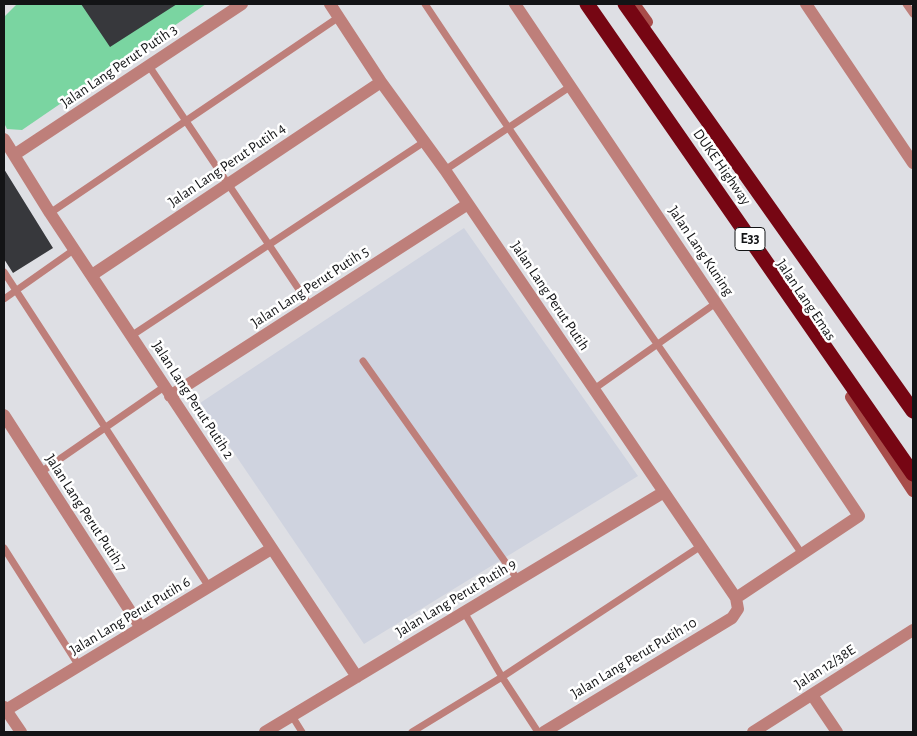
<!DOCTYPE html>
<html>
<head>
<meta charset="utf-8">
<style>
	body { margin:0 }
	#map { position:relative; width:917px; height:736px; overflow:hidden; background:#dedfe4; font-family:"Alegreya Sans",sans-serif }
	canvas { display:block }
	.frame { position:absolute; inset:0; border:5px solid #131416; pointer-events:none }
</style>
</head>
<body>
<div id="map">
<canvas width="917" height="736"></canvas>
<div class="frame"></div>
</div>
<script>
const c = document.querySelector('canvas').getContext('2d');
c.lineJoin = 'round';
function fillPath(path, color) {
  c.fillStyle = color;
  c.fill(path, 'evenodd');
}
function stroke(path, color, width, dash) {
  c.strokeStyle = color;
  c.lineWidth = width;
  c.lineCap = dash ? 'butt' : 'round';
  c.setLineDash(dash || []);
  c.stroke(path);
}
function drawText(font, color, halo, rows, align = 'center') {
  c.font = font + ' "Alegreya Sans",sans-serif';
  c.lineWidth = 5;
  c.setLineDash([]);
  c.textBaseline = 'middle';
  c.strokeStyle = halo;
  c.fillStyle = color;
  for (const [text, x, y, turn = 0] of rows) {
    c.save();
    c.translate(x, y);
    c.rotate((+turn || 0) * Math.PI / 180);
    c.textAlign = isNaN(turn) ? turn : align;
    if (halo) c.strokeText(text, 0, 0);
    c.fillText(text, 0, 0);
    c.restore();
  }
}
fillPath(new Path2D(`
	M 464,228 L 638,476 L 364,644 L 200,403 Z`), '#cfd3df');
fillPath(new Path2D(`
	M 17,4 L 206,4 L 22,130 L 7,129 L 4,123 L 4,17 Z`), '#7ad5a1');
fillPath(new Path2D(`
	M 81,4 L 177,4 L 110,47 Z
	M 4,169 L 53,248 L 13,273 L 4,259 Z`), '#37383c');
stroke(new Path2D(`
	M 425,4 C 548,189 676,370 802,554
	M 906,4 L 913,14
	M 149,66 L 310,306
	M 445,170 L 571,86
	M 50,213 L 339,17
	M 4,272 L 209,587
	M 4,299 L 75,249
	M 131,336 L 424,142
	M 363,361 L 518,580
	M 594,389 L 716,303
	M 41,472 L 164,387
	M 4,548 L 79,666
	M 464,612 L 502,677 L 538,732
	M 292,716 L 302,732
	M 412,732 L 502,677 L 701,546`), '#be7f7a', 7);
stroke(new Path2D(`
	M 330,4 L 381,82 L 445,170 L 736,598 L 738,609 L 732,618 L 544,732
	M 515,4 L 859,516 L 736,598
	M 806,4 L 913,163
	M 4,139 L 50,213 L 357,677
	M 14,155 L 242,4
	M 92,275 L 381,82
	M 170,396 L 468,204
	M 4,415 L 141,628
	M 812,695 L 837,732
	M 4,707 L 21,732
	M 6,710 L 271,549
	M 265,732 L 664,492
	M 753,732 L 913,630`), '#be7f7a', 12);
stroke(new Path2D(`
	M 634,4 L 647,22
	M 851,397 L 913,491`), '#a84d4a', 12);
stroke(new Path2D(`
	M 625,4 L 913,411`), '#760613', 15);
stroke(new Path2D(`
	M 587,4 L 913,474`), '#760613', 15);
for (const [x, y, w] of [
	[750,239,30]
]) {
  const box = new Path2D();
  box.roundRect(x - w / 2, y - 11.5, w, 23, 4);
  c.fillStyle = '#fff';
  c.fill(box);
  stroke(box, '#131416', 1);
}
drawText('bold 14px', '#131416', null, [
	["E33",750,239]
]);
drawText('15px', '#131416', '#fff', [
	["Jalan Lang Perut Putih 3",119,66,-34],
	["Jalan Lang Perut Putih 4",227,165,-34],
	["DUKE Highway",722,167,55],
	["Jalan Lang Kuning",701,251,56],
	["Jalan Lang Perut Putih 5",310,287,-33],
	["Jalan Lang Perut Putih",550,296,56],
	["Jalan Lang Emas",806,300,56],
	["Jalan Lang Perut Putih 2",193,400,57],
	["Jalan Lang Perut Putih 7",86,513,57],
	["Jalan Lang Perut Putih 9",456,598,-31],
	["Jalan Lang Perut Putih 6",130,616,-31],
	["Jalan Lang Perut Putih 10",634,658,-31],
	["Jalan 12/38E",825,667,-33]
]);
</script>
</body>
</html>
